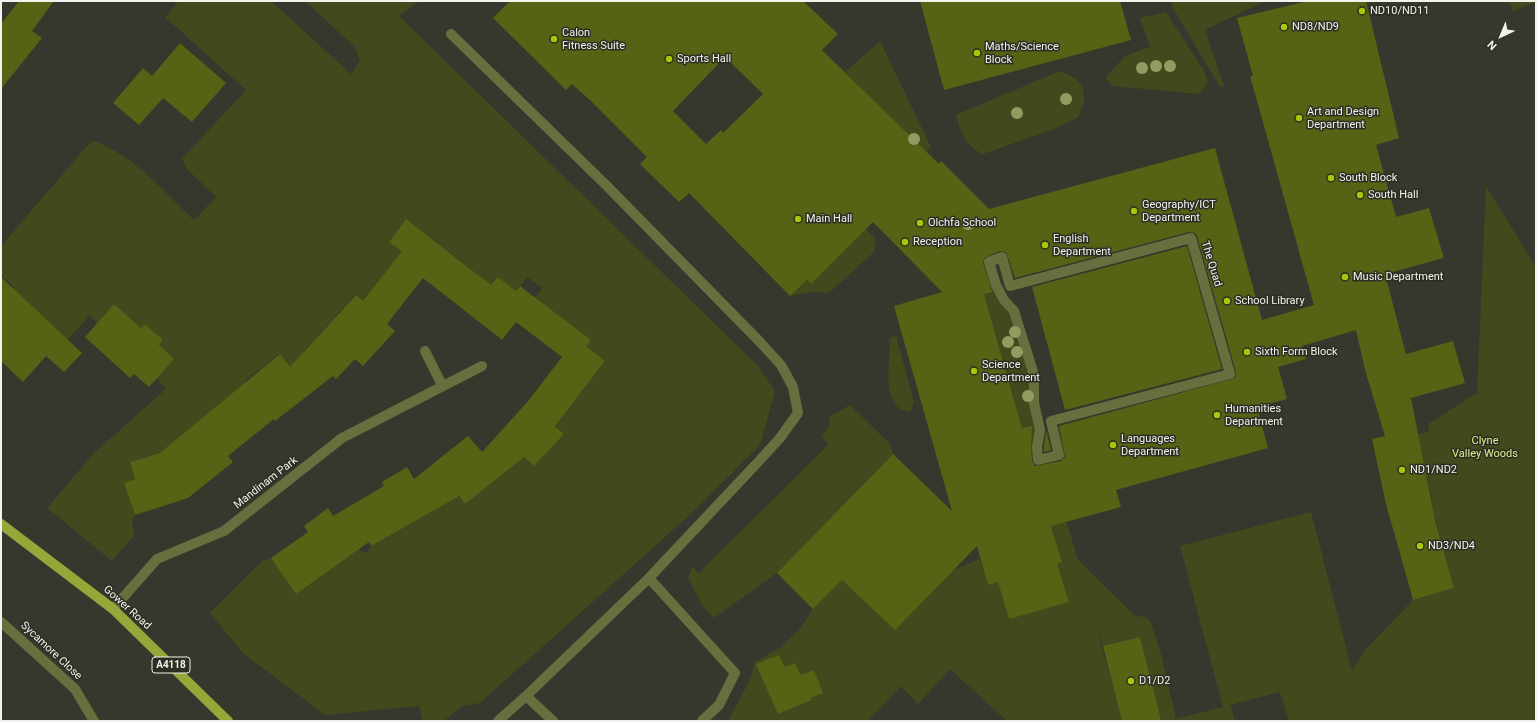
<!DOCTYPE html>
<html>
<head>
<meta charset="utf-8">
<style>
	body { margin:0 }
	#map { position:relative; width:1537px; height:722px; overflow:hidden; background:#36382d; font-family:Roboto,sans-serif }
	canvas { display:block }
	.frame { position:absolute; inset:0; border:2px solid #f1f3ec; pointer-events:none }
	.north { position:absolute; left:1481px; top:16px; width:40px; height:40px; -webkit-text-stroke:3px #2c2e23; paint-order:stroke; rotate:224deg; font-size:11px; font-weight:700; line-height:16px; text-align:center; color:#f1f3ec }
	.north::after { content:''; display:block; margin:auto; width:14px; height:18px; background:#f1f3ec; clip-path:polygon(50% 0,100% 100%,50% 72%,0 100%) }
</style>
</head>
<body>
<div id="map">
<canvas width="1537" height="722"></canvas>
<div class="frame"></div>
<div class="north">N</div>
</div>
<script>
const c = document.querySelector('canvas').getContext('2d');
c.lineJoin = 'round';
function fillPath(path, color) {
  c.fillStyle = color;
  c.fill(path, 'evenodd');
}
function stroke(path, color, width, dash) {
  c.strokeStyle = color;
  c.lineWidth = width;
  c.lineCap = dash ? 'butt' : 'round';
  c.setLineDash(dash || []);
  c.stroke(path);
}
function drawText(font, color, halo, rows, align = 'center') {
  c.font = font + ' Roboto,sans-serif';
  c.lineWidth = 3;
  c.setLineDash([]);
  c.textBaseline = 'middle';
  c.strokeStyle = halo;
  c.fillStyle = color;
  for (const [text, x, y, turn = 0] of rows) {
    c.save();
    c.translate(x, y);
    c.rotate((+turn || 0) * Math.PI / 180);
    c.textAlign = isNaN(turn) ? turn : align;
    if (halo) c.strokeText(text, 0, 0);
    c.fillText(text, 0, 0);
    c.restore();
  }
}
fillPath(new Path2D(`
	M 179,1 L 271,1 L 351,74 L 360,60 L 355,47 L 305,1 L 419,1 L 399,16 L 757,365 L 775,391 L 760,445 L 694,511 L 480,703 L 462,706 L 444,721 L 423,721 L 419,706 L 325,715 L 243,653 L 210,613 L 262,561 L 271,558 L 296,594 L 358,550 L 367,553 L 371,546 L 432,511 L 454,490 L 465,504 L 500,476 L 483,453 L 521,454 L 534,466 L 564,434 L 534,406 L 572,404 L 605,361 L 586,346 L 591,340 L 555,313 L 527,308 L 542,288 L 527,277 L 516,291 L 498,277 L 489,288 L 469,267 L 406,219 L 389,241 L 402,251 L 377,283 L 395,297 L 379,316 L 355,295 L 305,350 L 291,369 L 279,354 L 245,381 L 266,409 L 192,460 L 154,454 L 130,462 L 135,479 L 124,483 L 135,515 L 132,522 L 134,536 L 112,561 L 47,508 L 94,453 L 166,389 L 157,378 L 174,359 L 159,345 L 163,340 L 145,324 L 141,328 L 114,304 L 97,323 L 90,315 L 67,340 L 5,297 L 14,287 L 1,275 L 1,246 L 87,146 L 94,141 C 135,156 163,191 194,220 L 216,197 L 187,169 L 182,159 L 246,90 L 165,17 Z
	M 1171,1 L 1265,1 L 1205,30 L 1224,86 L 1220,87 L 1173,8 Z
	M 1509,1 L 1536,1 L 1536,2 L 1513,11 Z
	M 1166,12 L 1204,71 L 1208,83 L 1199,94 L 1113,86 L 1105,78 L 1125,56 L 1150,47 L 1140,18 Z
	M 880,41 L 931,147 L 916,160 L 905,131 L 845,72 Z
	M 1060,71 L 1073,77 L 1083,86 L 1084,102 L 1078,117 L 1057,128 L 983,154 C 965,146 961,133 956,115 Z
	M 1486,186 L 1536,267 L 1536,721 L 1289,721 L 1280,692 L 1230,705 L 1235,721 L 1156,721 L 1152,684 L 1140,637 L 1103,646 L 1096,626 L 1123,721 L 1007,721 L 950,669 L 918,704 L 901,686 L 868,721 L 728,721 L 750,680 L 755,662 L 781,647 L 799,630 L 813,609 L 842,580 L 953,570 L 980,559 L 988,585 L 998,582 L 1009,618 L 1068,602 L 1057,564 L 1062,562 L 1038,480 L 1053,477 L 1078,560 L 1134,615 L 1148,618 C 1161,644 1167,683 1175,713 L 1175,719 L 1223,707 L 1180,546 L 1311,512 L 1352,671 L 1366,649 L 1413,600 L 1454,588 L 1435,517 L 1393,528 L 1387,510 L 1432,501 L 1418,434 L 1429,432 L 1428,424 L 1477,393 Z
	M 866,229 L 876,239 L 874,252 L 829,293 L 811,292 L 790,296 L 807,280 L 811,284 Z
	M 989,262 L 1014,311 L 1034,375 L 1038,460 L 1031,459 L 976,265 Z
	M 896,335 L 914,402 L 910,412 C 907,411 901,410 899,408 C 881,394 892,358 889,339 Z
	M 850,405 L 890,444 L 893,454 L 777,573 L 714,618 L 702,605 L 688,578 L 692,567 L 699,573 L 828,445 L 822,437 L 830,425 L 829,417 Z`), '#424a1d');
fillPath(new Path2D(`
	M 19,1 L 54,1 L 32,31 L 42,38 L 1,89 L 1,24 Z
	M 510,1 L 803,1 L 838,34 L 822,50 L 939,164 L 941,161 L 989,209 L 1215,148 L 1262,320 L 1314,305 L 1250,76 L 1253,76 L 1237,18 L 1308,1 L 1366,1 L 1399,138 L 1376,145 L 1396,217 L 1429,208 L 1444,258 L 1385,274 L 1406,354 L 1453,341 L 1465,383 L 1411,398 L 1435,520 L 1454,588 L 1413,600 L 1385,500 L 1372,439 L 1385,436 L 1365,370 L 1356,330 L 1302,346 L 1306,359 L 1278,367 L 1287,399 L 1257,407 L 1268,448 L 1116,490 L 1121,507 L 1051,526 L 1062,562 L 1057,564 L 1069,602 L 1009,619 L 998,582 L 988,585 L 977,546 L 895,630 L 842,580 L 813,609 L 777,573 L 893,454 L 952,511 L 894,306 L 942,292 L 873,222 L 811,284 L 807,280 L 790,296 L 689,193 L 679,202 L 640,164 L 647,157 L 592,102 L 572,84 L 566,90 L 493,18 ZM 725,57 L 763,94 L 723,133 L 721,130 L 706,144 L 673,111 ZM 1189,232 L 1195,233 L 1197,236 L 1236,372 L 1235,378 L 1059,426 L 1065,457 L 1061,461 L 1035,466 L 1032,461 L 1031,448 L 1032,426 L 1022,428 L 984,294 L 992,292 L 983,264 L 984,258 L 1000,251 L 1006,252 L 1015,278 Z
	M 920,1 L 1120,1 L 1131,40 L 944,90 Z
	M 180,43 L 226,83 L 192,122 L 163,98 L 139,125 L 113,103 L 143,68 L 152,76 Z
	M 406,219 L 491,285 L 498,277 L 516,291 L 520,286 L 591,340 L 586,346 L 605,361 L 555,426 L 564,434 L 534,466 L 524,457 L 465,504 L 459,496 L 371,546 L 369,542 L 296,594 L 271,558 L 308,532 L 304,526 L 328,508 L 333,516 L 384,486 L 382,482 L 407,467 L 414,479 L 468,436 L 482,452 L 529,400 L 562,357 L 516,322 L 502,340 L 423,278 L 387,324 L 395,331 L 363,366 L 355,359 L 336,379 L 333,376 L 275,421 L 274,419 L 228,456 L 233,462 L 188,498 L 135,515 L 124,483 L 135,479 L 130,462 L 160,453 L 280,354 L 290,367 L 356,295 L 363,301 L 402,251 L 389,242 Z
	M 1187,246 L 1222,369 L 1065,410 L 1032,287 Z
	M 1,277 L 82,353 L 64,372 L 46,356 L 23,382 L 1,361 Z
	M 114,304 L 141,328 L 145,324 L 163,340 L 159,345 L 174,359 L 149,387 L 134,374 L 130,378 L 85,337 Z
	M 1046,430 L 1051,450 L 1044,452 L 1044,447 Z
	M 1140,637 L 1152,684 L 1161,721 L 1122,721 L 1103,646 Z
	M 779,655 L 785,667 L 795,663 L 801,675 L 814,670 L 823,693 L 810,698 L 811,700 L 778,714 L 756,664 Z`), '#566214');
stroke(new Path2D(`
	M 451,34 L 607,186 L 760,342 L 781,365 L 793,387 L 798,413 L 780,438 L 759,461 L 649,578 L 526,696
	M 649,578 L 735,673 L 719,705 L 702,721
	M 498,721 L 526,696 L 553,721`), '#66703f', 10);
stroke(new Path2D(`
	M 1191,238 L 1230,374 L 1051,421 L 1059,455 L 1038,460 L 1037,447 L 1040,430 L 1034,403 L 1034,375 L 1014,311 L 1004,300 L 996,285 L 989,262 L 1002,257 L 1010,286 Z
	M 425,351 L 442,385
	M 113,609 L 157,559 L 224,531 L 342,438 L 482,366
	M 1,622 L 75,689 L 94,721`), '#66703f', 10);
stroke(new Path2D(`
	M 1,524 L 113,609 L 228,721`), '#95a739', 10);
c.fillStyle = '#919d60';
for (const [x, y] of [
	[1156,66],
	[1170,66],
	[1142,68],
	[1066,99],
	[1017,113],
	[914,139],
	[968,224],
	[1015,332],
	[1008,342],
	[1017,352],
	[1028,396]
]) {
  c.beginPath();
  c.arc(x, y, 6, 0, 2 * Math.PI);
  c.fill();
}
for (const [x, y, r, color] of [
	[1362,11,4,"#aec508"],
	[1284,27,4,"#aec508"],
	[554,39,4,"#aec508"],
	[977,53,4,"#aec508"],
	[669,59,4,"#aec508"],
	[1299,118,4,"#aec508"],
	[1331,178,4,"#aec508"],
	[1360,195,4,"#aec508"],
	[1134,211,4,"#aec508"],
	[798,219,4,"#aec508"],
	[920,223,4,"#aec508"],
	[905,242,4,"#aec508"],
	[1045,245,4,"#aec508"],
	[1345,277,4,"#aec508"],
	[1227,301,4,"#aec508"],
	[1247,352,4,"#aec508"],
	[974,371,4,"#aec508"],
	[1217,415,4,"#aec508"],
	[1113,445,4,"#aec508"],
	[1402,470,4,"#aec508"],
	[1420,546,4,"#aec508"],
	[1131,681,4,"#aec508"]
]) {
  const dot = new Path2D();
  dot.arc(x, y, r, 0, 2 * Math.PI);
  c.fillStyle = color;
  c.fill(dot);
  stroke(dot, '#2c2e23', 1.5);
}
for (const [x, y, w] of [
	[171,665,38]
]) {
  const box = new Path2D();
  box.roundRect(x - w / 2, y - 8, w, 16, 3);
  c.fillStyle = '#2c2e23';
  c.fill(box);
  stroke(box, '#f1f3ec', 1);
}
drawText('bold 10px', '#f1f3ec', null, [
	["A4118",171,665]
]);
drawText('11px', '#f1f3ec', '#2c2e23', [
	["ND10/ND11",1370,11],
	["ND8/ND9",1292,27],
	["Calon",562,33],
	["Fitness Suite",562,46],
	["Maths/Science",985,47],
	["Block",985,60],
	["Sports Hall",677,59],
	["Art and Design",1307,112],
	["Department",1307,125],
	["South Block",1339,178],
	["South Hall",1368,195],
	["Geography/ICT",1142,205],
	["Department",1142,218],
	["Main Hall",806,219],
	["Olchfa School",928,223],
	["English",1053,239],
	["Department",1053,252],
	["Reception",913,242],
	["Music Department",1353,277],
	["School Library",1235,301],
	["Sixth Form Block",1255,352],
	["Science",982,365],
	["Department",982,378],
	["Humanities",1225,409],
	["Department",1225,422],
	["Languages",1121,439],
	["Department",1121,452],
	["ND1/ND2",1410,470],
	["ND3/ND4",1428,546],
	["D1/D2",1139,681]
], 'left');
drawText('11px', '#f1f3ec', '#2c2e23', [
	["The Quad",1211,264,73],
	["Mandinam Park",266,483,-38],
	["Gower Road",127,608,42],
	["Sycamore Close",51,651,43]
]);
drawText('11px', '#dcf089', '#2c2e23', [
	["Clyne",1485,441],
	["Valley Woods",1485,454]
]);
</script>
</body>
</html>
